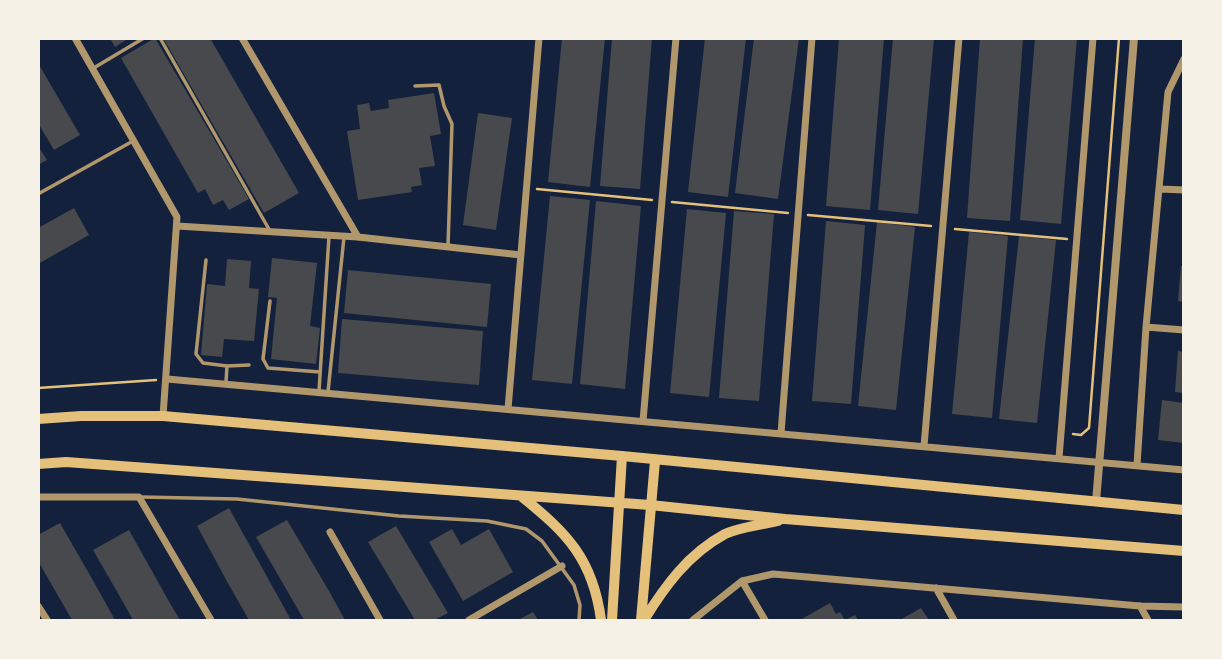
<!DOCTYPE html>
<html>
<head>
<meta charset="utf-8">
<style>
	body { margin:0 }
	#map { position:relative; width:1222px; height:659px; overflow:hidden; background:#14213d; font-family:"Roboto Condensed",sans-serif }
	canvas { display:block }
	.frame { position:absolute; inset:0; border:40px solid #f6f1e7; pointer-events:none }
</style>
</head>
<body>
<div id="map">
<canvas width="1222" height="659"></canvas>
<div class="frame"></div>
</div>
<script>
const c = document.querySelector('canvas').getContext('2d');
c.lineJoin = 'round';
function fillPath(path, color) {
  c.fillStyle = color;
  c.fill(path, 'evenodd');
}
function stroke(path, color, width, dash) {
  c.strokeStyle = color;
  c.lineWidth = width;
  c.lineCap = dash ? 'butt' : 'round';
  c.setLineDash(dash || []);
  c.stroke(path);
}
fillPath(new Path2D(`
	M 110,38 L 129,38 L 115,47 Z
	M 155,38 L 249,199 L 229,210 L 223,200 L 213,205 L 205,189 L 198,193 L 121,58 Z
	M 163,38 L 210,38 L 299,193 L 264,213 Z
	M 562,38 L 605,38 L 590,187 L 548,182 Z
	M 612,38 L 652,38 L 640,189 L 600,186 Z
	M 705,38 L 746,38 L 728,197 L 688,192 Z
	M 754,38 L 799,38 L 778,199 L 735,193 Z
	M 839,38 L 884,38 L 870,210 L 826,206 Z
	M 893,38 L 934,38 L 918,214 L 878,210 Z
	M 980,38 L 1023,38 L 1010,221 L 967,218 Z
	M 1035,38 L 1077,38 L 1061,224 L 1020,220 Z
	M 38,63 L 80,135 L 54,150 L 38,123 Z
	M 434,93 L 441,134 L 430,136 L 435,166 L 419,168 L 422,185 L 411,187 L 412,192 L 358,200 L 347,131 L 360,129 L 357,105 L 369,103 L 371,111 L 389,108 L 388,100 Z
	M 478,113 L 512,118 L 496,230 L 463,225 Z
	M 38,146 L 47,160 L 38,165 Z
	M 550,196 L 590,200 L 572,384 L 532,380 Z
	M 596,201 L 641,206 L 625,389 L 580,384 Z
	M 74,208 L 89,235 L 38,264 L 38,228 Z
	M 687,209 L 726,213 L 709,397 L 670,393 Z
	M 734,211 L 774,214 L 759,401 L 719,398 Z
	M 826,221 L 865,225 L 851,404 L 812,401 Z
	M 877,222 L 915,227 L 896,410 L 858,406 Z
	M 969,232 L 1008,236 L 992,418 L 952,414 Z
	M 1019,236 L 1056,240 L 1037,423 L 999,419 Z
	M 272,258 L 317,263 L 310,326 L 320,328 L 316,364 L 271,359 L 277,298 L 268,297 Z
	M 227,259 L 251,261 L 249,288 L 259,289 L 254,341 L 224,339 L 222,357 L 201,355 L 207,284 L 225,286 Z
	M 1181,266 L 1184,266 L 1184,302 L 1178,301 Z
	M 348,270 L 491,284 L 487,327 L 344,313 Z
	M 342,319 L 483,331 L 479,385 L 338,373 Z
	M 1178,351 L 1184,352 L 1184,393 L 1175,392 Z
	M 1162,400 L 1184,403 L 1184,443 L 1158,440 Z
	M 229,508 L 245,537 L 291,620 L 249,620 L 229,585 L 197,526 Z
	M 287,520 L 329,591 L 345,620 L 304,620 L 256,537 Z
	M 60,523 L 95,584 L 115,620 L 72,620 L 38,561 L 38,535 Z
	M 396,526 L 448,613 L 434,620 L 415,620 L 368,542 Z
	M 452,529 L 461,545 L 489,529 L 513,572 L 463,601 L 429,542 Z
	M 129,530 L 171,605 L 180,620 L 133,620 L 119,595 L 93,550 Z
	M 830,603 L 836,614 L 840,612 L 845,620 L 855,615 L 858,620 L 800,620 Z
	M 921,608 L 929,620 L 900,620 Z
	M 533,612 L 538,620 L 518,620 Z`), '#48494c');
stroke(new Path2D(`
	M 537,189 L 652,200
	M 672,202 L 788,213
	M 808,215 L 931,226
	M 955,229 L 1067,239
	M 38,388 L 156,380
	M 1073,434 L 1081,435 L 1089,428 L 1119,38`), '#e5c07b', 2.5);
stroke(new Path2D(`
	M 160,38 L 270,231
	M 92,69 L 144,38
	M 415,86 L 439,85 L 444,106 L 452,124 L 448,246
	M 38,194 L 133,141
	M 206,260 L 196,354 L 203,363 L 227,366
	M 270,301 L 263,359 L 268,368 L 320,372
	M 226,382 L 227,366 L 249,365
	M 319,391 L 329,236
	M 328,392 L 344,237
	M 141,497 L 237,499 L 399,516 L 487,521 L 526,529 L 542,541 L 574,585 L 580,605 L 579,620`), '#b1986c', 3.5);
stroke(new Path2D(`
	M 75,38 L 177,217 L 163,416
	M 242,38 L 358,237
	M 1161,189 L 1184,190
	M 177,226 L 358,237 L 521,255
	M 1146,327 L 1184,330
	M 167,379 L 1184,470
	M 508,409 L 539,38
	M 643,421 L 676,38
	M 781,433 L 812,38
	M 924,446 L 959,38
	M 1059,458 L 1093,38
	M 1137,465 L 1146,327 L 1168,92 L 1184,59
	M 38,497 L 139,497 L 211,620
	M 330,532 L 380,620
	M 742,581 L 765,620
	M 936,588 L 954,620
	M 38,606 L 47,620
	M 1140,606 L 1148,620
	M 469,620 L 562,566
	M 693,620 L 742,581 L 773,574 L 1140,606 L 1184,607`), '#b1986c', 7);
stroke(new Path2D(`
	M 1096,502 L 1134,38`), '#b1986c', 8);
stroke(new Path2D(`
	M 38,419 L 81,416 L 163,416 L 622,456 L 1184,510
	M 38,464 L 66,462 L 650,505 L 785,519 L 1184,551
	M 521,496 C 567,533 593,559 601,620
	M 612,620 L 622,456
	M 641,620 L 655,461
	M 644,620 C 665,586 688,554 725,534 C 740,527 761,525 778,521`), '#e5c07b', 10);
</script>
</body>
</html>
